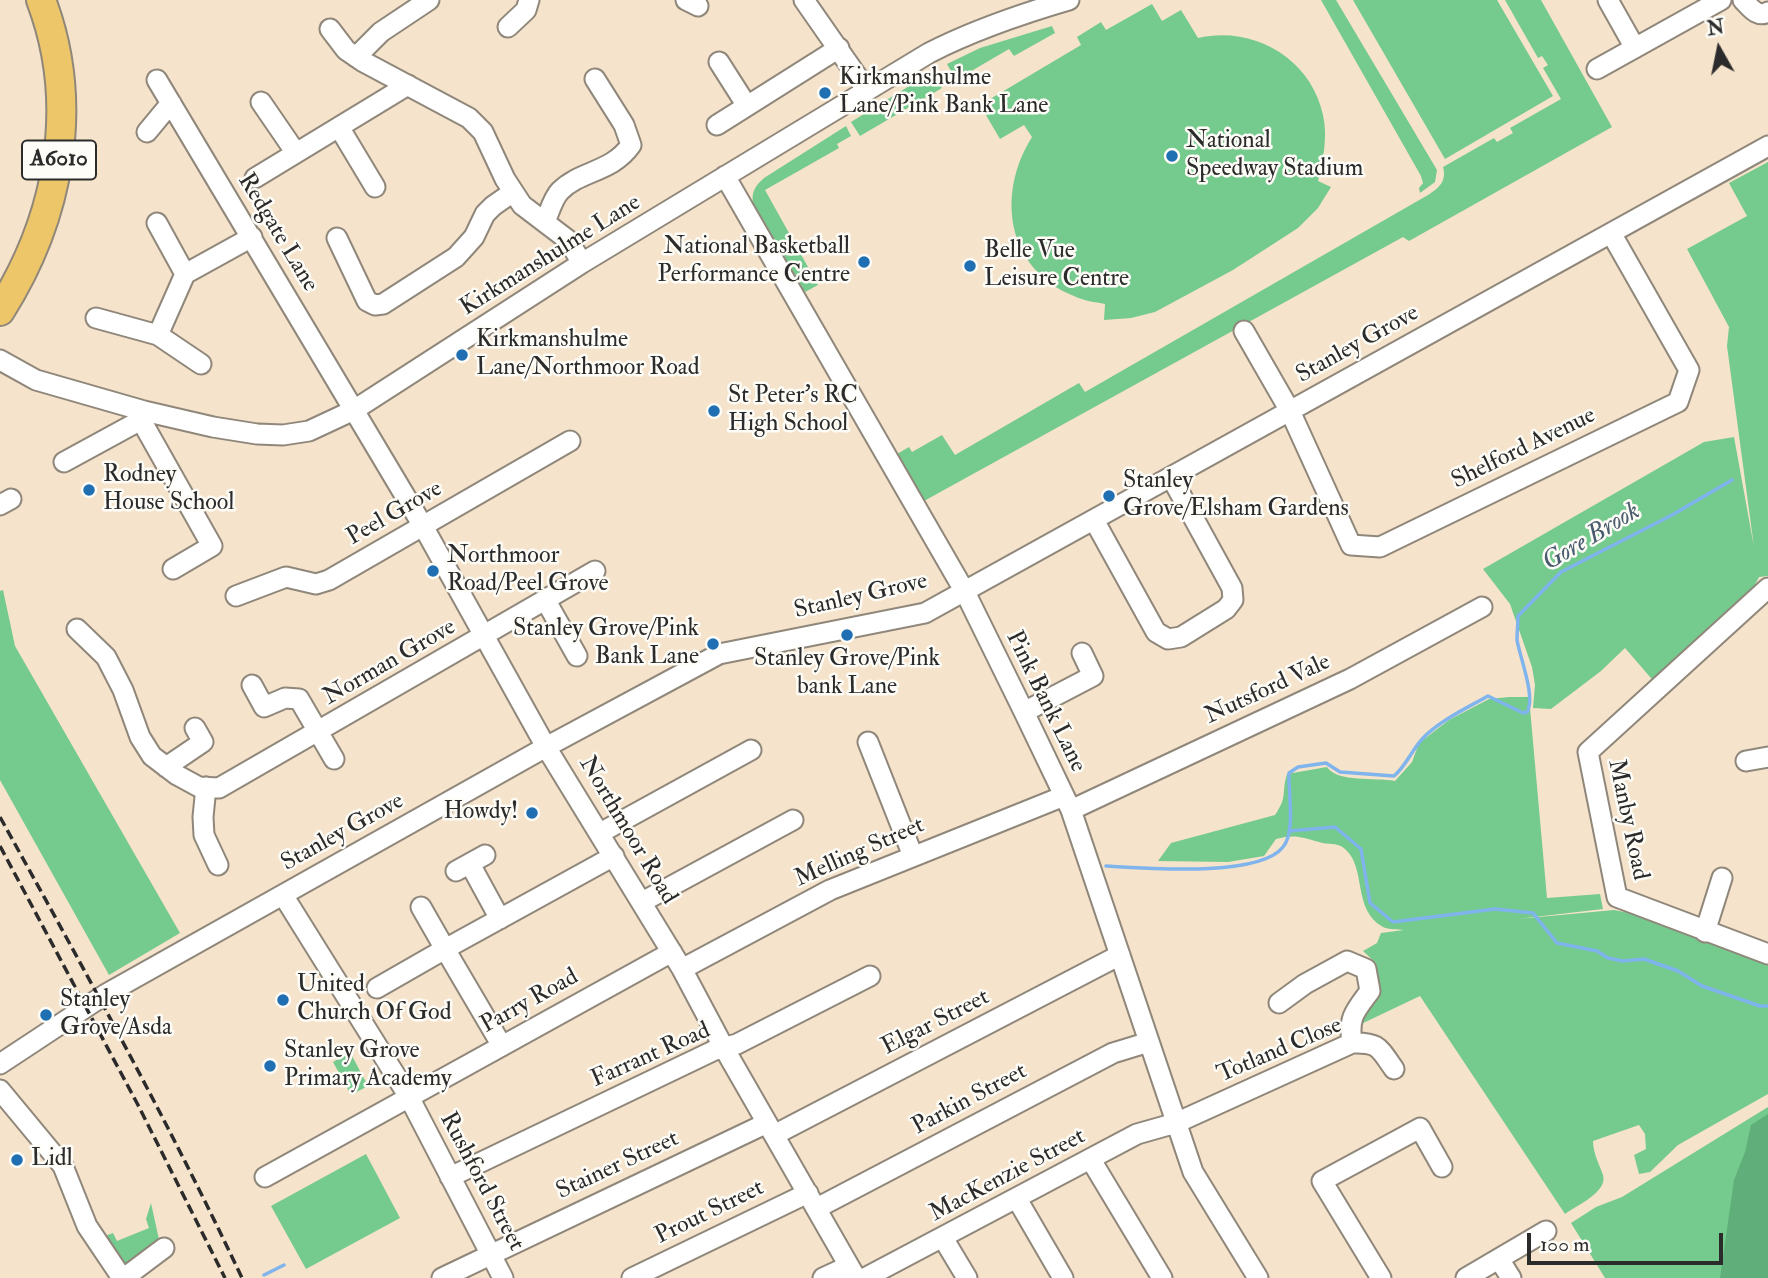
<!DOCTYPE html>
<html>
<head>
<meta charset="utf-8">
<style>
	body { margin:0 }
	#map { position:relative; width:1768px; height:1278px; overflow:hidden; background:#f6e3cb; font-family:"IM FELL Double Pica",serif }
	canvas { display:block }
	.north { position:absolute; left:1684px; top:14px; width:70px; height:70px; -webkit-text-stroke:5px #fdfcf7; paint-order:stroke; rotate:351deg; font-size:19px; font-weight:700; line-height:28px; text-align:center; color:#2b2b2b }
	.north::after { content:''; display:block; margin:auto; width:24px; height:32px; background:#2b2b2b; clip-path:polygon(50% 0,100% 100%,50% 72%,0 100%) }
	.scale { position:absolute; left:1527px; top:1233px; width:196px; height:32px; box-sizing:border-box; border:4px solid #2b2b2b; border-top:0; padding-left:9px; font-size:21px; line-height:24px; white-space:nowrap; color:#2b2b2b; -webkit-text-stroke:5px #fdfcf7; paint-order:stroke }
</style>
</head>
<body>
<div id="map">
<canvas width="1768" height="1278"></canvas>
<div class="north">N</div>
<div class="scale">100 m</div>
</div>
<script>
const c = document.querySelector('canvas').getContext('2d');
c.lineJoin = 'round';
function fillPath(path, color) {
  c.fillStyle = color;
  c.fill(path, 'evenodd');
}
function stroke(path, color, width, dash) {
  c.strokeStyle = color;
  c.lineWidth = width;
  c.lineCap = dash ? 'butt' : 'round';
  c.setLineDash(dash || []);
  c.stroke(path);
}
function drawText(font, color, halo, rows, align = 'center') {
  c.font = font + ' "IM FELL Double Pica",serif';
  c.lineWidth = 5;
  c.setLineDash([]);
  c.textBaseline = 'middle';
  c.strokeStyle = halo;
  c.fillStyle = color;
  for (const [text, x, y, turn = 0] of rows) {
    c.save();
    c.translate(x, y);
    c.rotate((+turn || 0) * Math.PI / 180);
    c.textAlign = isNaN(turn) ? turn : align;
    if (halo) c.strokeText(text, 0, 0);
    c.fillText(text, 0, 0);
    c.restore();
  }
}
fillPath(new Path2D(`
	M 1321,0 L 1336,0 L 1437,170 L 1435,182 L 1420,193 L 1419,188 L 1423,183 L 1421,176 Z
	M 1353,0 L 1497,0 L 1553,96 L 1445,159 Z
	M 1505,0 L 1541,0 L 1612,127 L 1409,241 L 1403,237 L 924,501 L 897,454 L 909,447 L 912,452 L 942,435 L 955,455 L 1079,383 L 1085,392 L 1428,195 C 1439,188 1447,181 1443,167 L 1494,138 L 1497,142 L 1513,133 L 1510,128 L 1561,99 L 1543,68 L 1548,65 L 1542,56 L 1538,58 Z
	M 1152,4 L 1162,21 L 1181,10 L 1198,38 C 1253,25 1311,58 1323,115 C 1328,138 1323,159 1318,181 L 1331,187 L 1318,208 L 1298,228 L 1233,270 L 1155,312 L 1131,318 L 1104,320 L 1105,304 C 1095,302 1084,301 1074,296 C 1006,269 996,194 1032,137 L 1024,125 L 1000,139 L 980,105 L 1081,45 L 1077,37 L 1101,22 L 1106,30 Z
	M 1052,26 L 1055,33 L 1014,56 L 1009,49 L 956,80 L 947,64 L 980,48 Z
	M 932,72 L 942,88 L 860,136 L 851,122 Z
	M 846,126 L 851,136 L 837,144 L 839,148 L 765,190 L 818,285 L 805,292 L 753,203 C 751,192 756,185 764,178 Z
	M 1768,162 L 1768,576 L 1759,577 L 1753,589 L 1657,685 L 1625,648 L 1601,671 L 1551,709 L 1533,708 L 1535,685 L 1532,667 L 1510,604 L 1483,569 L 1704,442 L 1734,437 L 1754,547 L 1727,346 L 1729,327 L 1687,249 L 1747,216 L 1729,183 Z
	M 3,590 L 15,646 L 180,933 L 109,975 L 0,780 L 0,591 Z
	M 1509,697 L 1529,697 L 1547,898 L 1600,894 L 1603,909 L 1517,919 L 1614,910 L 1639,915 L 1768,963 L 1768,1094 L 1678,1145 L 1650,1172 L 1639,1174 L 1634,1155 L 1646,1149 L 1645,1134 L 1639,1125 L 1593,1141 C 1593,1153 1599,1164 1603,1175 C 1608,1192 1577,1205 1565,1214 L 1420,996 L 1359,1025 L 1379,989 L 1376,963 L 1363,951 L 1377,943 L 1381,933 L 1404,930 C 1398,929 1389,930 1383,927 C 1352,910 1367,868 1345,849 C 1338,842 1328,845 1319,842 C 1301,837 1295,834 1276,839 L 1264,856 L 1228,862 L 1158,861 L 1171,843 L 1275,815 C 1288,796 1281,794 1287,774 L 1327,767 C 1338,783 1375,777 1395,781 L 1412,762 L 1419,743 L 1449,720 L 1489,699 Z
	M 350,1052 L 368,1086 L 351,1095 L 333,1062 Z
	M 1768,1107 L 1768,1278 L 1605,1278 L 1571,1223 L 1596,1207 L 1622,1197 Z
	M 366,1154 L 400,1218 L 306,1269 L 271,1206 Z
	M 151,1203 L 160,1244 L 125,1266 L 105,1236 L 113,1233 L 117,1241 L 149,1228 L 146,1219 Z`), '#75ca8e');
fillPath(new Path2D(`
	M 1768,1114 L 1768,1278 L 1720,1278 L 1734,1180 L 1745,1152 L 1751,1125 Z`), '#60ae79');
stroke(new Path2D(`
	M 1289,831 L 1335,827 L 1361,849 L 1370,903 L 1393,922 L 1495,909 L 1533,913 L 1557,943 L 1597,951 L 1608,958 L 1623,961 L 1644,959 L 1678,971 L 1702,986 L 1760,1006 L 1768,1006
	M 1106,866 C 1144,868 1259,878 1283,847 C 1296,831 1288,793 1289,773 L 1298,767 L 1326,763 L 1340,772 L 1394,776 C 1407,765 1412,749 1424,737 C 1443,719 1465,709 1488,696 L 1523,713 L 1527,712 C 1536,697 1520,658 1517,640 C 1517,632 1518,624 1518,616 L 1561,572 L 1672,515 L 1732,480
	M 264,1275 L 284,1265`), '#7fb4ed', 3.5);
const minor = new Path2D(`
	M 686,0 L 698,6
	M 804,0 L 866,89
	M 1608,0 L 1635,48
	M 1743,0 C 1750,7 1757,18 1768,12
	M 508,27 L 526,10 L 529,0
	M 330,29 L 346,50 L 362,61 L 469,118 L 483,132 L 505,179 L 522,205 L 568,240 L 582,263
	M 356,57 L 381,32 L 429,0
	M 719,62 L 747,106
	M 1597,69 L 1721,0
	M 157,80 L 423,526 L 546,747 L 682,969 L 724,1048 L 856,1278
	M 261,102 L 296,153
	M 717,125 L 839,48
	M 339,127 L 375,187
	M 147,132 L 171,103
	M 725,176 L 965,592 L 1024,712 L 1071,810 L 1193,1172 L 1258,1278
	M 255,178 L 408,85
	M 545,222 C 549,213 553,198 560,191 C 581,170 611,173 631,145 L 624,125 L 595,79
	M 157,223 L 185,274
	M 337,238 L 367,301 L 375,305 L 383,304 L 456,257 L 474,237 L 485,214 L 493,206 L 513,192
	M 96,318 L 158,335
	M 1244,331 L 1290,411 L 1351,545 L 1380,547 L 1678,402 L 1689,370 L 1611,233
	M 0,360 L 36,380 L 144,411 L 213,427 L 257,434 L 283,435 L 309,431 L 354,410 L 582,263 L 929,53 C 974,30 1021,14 1069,0
	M 201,364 L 158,335 L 185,274 L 252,237
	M 144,411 L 141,420 L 212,546 L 173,569
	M 64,462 L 141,420
	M 0,505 L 11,499
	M 1094,520 L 1156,632 L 1168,639 L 1181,637 L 1226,609 L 1233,600 L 1232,588 L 1171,477
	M 1768,588 L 1588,752 L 1617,897 L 1768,954
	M 236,596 L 286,577 L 316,584 L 329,580 L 570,441
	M 546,601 L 577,656
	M 77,629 L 106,657 L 123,690 L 140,737 L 152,756 L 177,775 L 199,787 L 219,788 L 595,571
	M 252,685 L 264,707 L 285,698 L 299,699 L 334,759
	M 1024,712 L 1093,676 L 1082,653
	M 868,742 L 913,856
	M 1746,761 L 1768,757
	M 166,767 L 203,742 L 195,728
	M 206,787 L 203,817 L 204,835 L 218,865
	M 1071,810 L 1350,679 L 1482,607
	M 600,833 L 751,750
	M 470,864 L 500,919
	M 456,871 L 485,855
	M 283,895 L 409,1097 L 503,1278
	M 642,902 L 793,820
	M 1705,932 L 1722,878
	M 682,969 L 830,890 L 1064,796
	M 377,988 L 445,949 L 421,907
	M 1279,1003 L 1305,984 L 1347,961 L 1366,969 L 1370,991 C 1355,1011 1348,1017 1352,1043
	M 502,1046 L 445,949 L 614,856
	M 0,1064 L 106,994 L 546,747 L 719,654 L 925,613 L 1768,146
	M 0,1090 L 63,1166 L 87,1226 L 122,1278
	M 774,1135 L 1120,955
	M 1091,1160 L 1162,1278
	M 265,1177 L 672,952
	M 450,1177 L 715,1050 L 737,1044 L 870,976
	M 1017,1199 L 1063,1278
	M 817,1208 L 1113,1053 L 1149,1042
	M 943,1238 L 967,1278
	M 1499,1259 L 1511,1278
	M 124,1278 L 164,1248
	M 442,1278 L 767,1123
	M 632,1278 L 808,1193
	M 823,1278 L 849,1266
	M 865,1278 L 1137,1134 L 1176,1123 L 1352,1043 C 1379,1042 1379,1048 1394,1069
	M 1381,1278 L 1322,1181 L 1420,1128 L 1442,1167
	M 1466,1278 L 1546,1231`);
const highway = new Path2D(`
	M 0,311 C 59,218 81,105 41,0`);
stroke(minor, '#90877b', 23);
stroke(highway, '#90877b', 32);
stroke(minor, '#fff', 19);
stroke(highway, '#ecc669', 28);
stroke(new Path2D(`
	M 0,817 C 84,969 168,1121 242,1278
	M 0,846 L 138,1105 L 225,1278`), '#2b2b2b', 3.5, [10, 5]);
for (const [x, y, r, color] of [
	[825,93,7,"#1f6fb2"],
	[1172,156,7,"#1f6fb2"],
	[864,262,7,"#1f6fb2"],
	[970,266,7,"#1f6fb2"],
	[462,355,7,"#1f6fb2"],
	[714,411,7,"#1f6fb2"],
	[89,490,7,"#1f6fb2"],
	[1109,496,7,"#1f6fb2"],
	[433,571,7,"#1f6fb2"],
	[847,635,7,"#1f6fb2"],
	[713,644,7,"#1f6fb2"],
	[532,813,7,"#1f6fb2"],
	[283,1000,7,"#1f6fb2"],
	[46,1015,7,"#1f6fb2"],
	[270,1066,7,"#1f6fb2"],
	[17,1160,7,"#1f6fb2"]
]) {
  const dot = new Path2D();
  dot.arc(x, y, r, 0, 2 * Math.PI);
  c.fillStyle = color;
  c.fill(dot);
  stroke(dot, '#fdfcf7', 2.5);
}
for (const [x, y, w] of [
	[59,160,74]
]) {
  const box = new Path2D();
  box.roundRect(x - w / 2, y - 19.5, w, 39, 5);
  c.fillStyle = '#fdfcf7';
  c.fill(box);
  stroke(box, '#2b2b2b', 2);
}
drawText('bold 23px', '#2b2b2b', null, [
	["A6010",59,160]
]);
drawText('24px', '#2b2b2b', '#fdfcf7', [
	["Kirkmanshulme",839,79],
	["Lane/Pink Bank Lane",839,107],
	["National",1186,142],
	["Speedway Stadium",1186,170],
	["National Basketball",850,248,"right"],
	["Performance Centre",850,276,"right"],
	["Belle Vue",984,252],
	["Leisure Centre",984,280],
	["Kirkmanshulme",476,341],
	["Lane/Northmoor Road",476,369],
	["St Peter's RC",728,397],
	["High School",728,425],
	["Rodney",103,476],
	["House School",103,504],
	["Stanley",1123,482],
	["Grove/Elsham Gardens",1123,510],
	["Northmoor",447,557],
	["Road/Peel Grove",447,585],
	["Stanley Grove/Pink",699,630,"right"],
	["Bank Lane",699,658,"right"],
	["Stanley Grove/Pink",847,660,"center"],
	["bank Lane",847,688,"center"],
	["Howdy!",518,813,"right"],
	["United",297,986],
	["Church Of God",297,1014],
	["Stanley",60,1001],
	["Grove/Asda",60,1029],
	["Stanley Grove",284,1052],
	["Primary Academy",284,1080],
	["Lidl",31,1160]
], 'left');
drawText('24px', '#2b2b2b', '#fdfcf7', [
	["Redgate Lane",277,233,59],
	["Kirkmanshulme Lane",551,256,-32],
	["Stanley Grove",1358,345,-29],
	["Shelford Avenue",1524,449,-26],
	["Peel Grove",395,514,-30],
	["Stanley Grove",861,597,-13],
	["Norman Grove",390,663,-30],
	["Nutsford Vale",1268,690,-25],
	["Pink Bank Lane",1045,702,64],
	["Manby Road",1627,820,78],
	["Northmoor Road",627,831,59],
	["Stanley Grove",343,833,-29],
	["Melling Street",860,853,-24],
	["Parry Road",530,1002,-29],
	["Elgar Street",936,1023,-27],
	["Totland Close",1280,1051,-23],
	["Farrant Road",651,1056,-24],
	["Parkin Street",970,1100,-28],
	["Stainer Street",618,1166,-25],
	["MacKenzie Street",1008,1176,-28],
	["Rushford Street",481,1182,62],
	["Prout Street",710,1213,-26]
]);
drawText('italic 26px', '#485b6f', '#fdfcf7', [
	["Gore Brook",1592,538,-31]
]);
</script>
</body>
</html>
